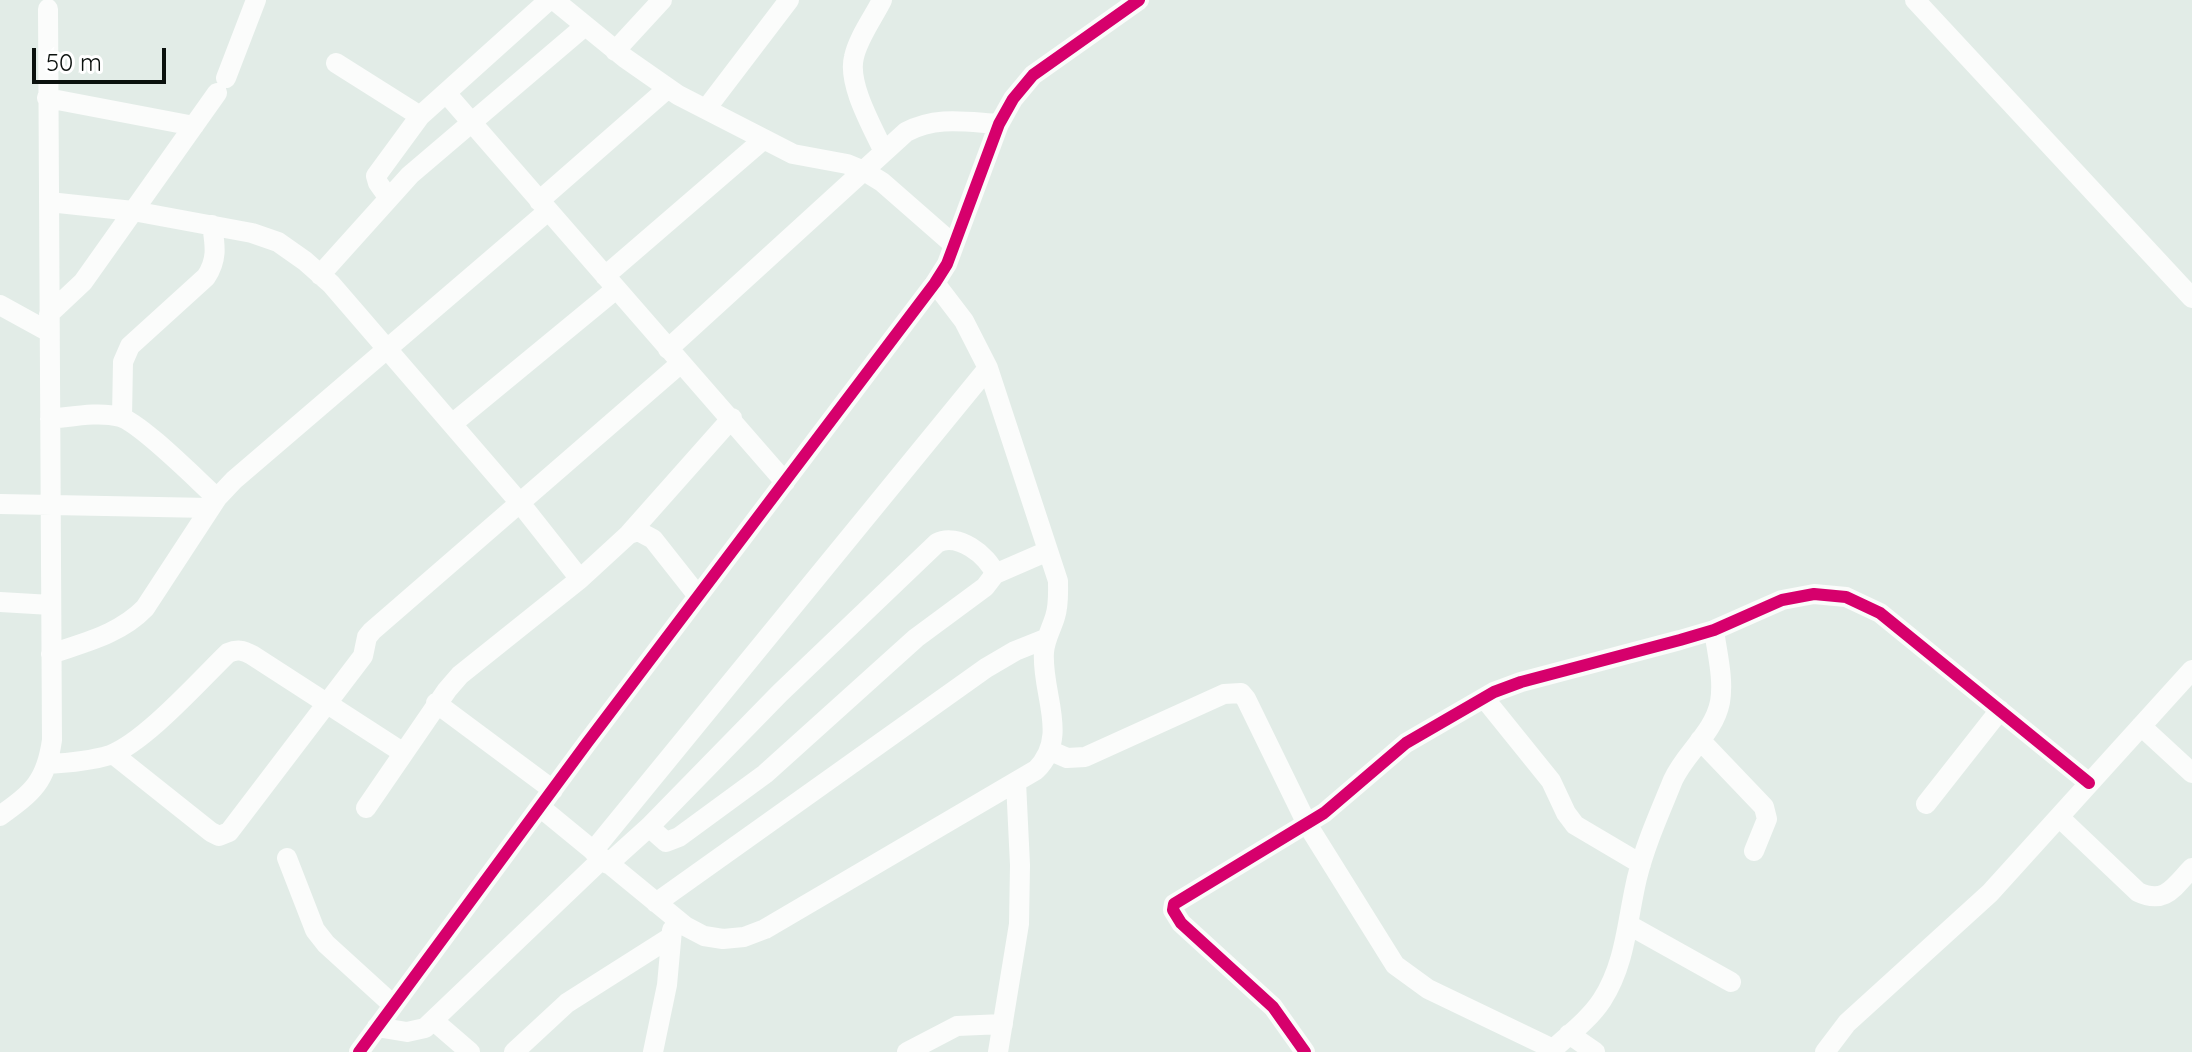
<!DOCTYPE html>
<html>
<head>
<meta charset="utf-8">
<style>
	body { margin:0 }
	#map { position:relative; width:2192px; height:1052px; overflow:hidden; background:#e2ece7; font-family:Quicksand,sans-serif }
	canvas { display:block }
	.scale { position:absolute; left:32px; top:48px; width:134px; height:36px; box-sizing:border-box; border:4px solid #0b110e; border-top:0; padding-left:10px; font-size:24px; line-height:28px; white-space:nowrap; color:#0b110e; -webkit-text-stroke:6px #fff; paint-order:stroke }
</style>
</head>
<body>
<div id="map">
<canvas width="2192" height="1052"></canvas>
<div class="scale">50 m</div>
</div>
<script>
const c = document.querySelector('canvas').getContext('2d');
c.lineJoin = 'round';
function stroke(path, color, width, dash) {
  c.strokeStyle = color;
  c.lineWidth = width;
  c.lineCap = dash ? 'butt' : 'round';
  c.setLineDash(dash || []);
  c.stroke(path);
}
stroke(new Path2D(`
	M 554,0 L 625,58 L 678,95 L 793,154 L 847,164 L 864,171 L 882,182 L 954,245
	M 882,0 C 873,18 858,38 854,57 C 847,84 873,128 884,152
	M 1915,0 L 2192,298
	M 615,51 L 662,0
	M 336,63 L 420,116
	M 226,78 L 256,0
	M 446,93 L 785,482
	M 47,98 L 194,126
	M 706,109 L 789,0
	M 388,197 L 378,183 L 376,176 L 420,116 L 549,0
	M 539,201 L 667,89
	M 49,202 L 133,211 L 252,233 L 278,242 L 305,261 L 331,284 L 520,503 L 580,579 L 460,675 L 447,690 L 366,808
	M 320,275 L 410,175 L 585,26
	M 605,276 L 764,139
	M 0,305 L 49,332
	M 49,314 L 83,282 L 217,93
	M 668,349 L 906,132 C 937,116 965,122 999,124
	M 122,417 L 123,362 L 130,346 L 206,277 C 218,259 215,245 212,225
	M 50,419 C 71,417 99,411 120,417 C 141,423 198,481 217,498
	M 452,424 L 616,289
	M 0,504 L 210,508
	M 629,534 L 732,418
	M 580,579 L 629,534 L 638,531 L 653,539 L 698,596
	M 0,602 L 51,605
	M 51,654 C 85,642 120,634 145,608 L 217,498 L 234,480 L 548,211
	M 1484,698 L 1551,781 L 1566,813 L 1575,825 L 1641,864
	M 436,703 L 553,790
	M 2141,726 L 2192,773
	M 1700,740 L 1764,807 L 1767,819 L 1754,851
	M 1051,751 L 1067,758 L 1085,757 L 1224,694 L 1241,693 L 1246,699 L 1307,824 L 1395,965 L 1428,989 L 1553,1049
	M 113,754 L 211,832 L 219,836 L 229,832 L 363,656 L 367,637 L 372,631 L 681,363
	M 48,764 C 69,763 90,761 110,755 C 145,742 199,681 228,653 C 237,649 243,650 252,655 L 402,752
	M 1926,804 L 2000,710
	M 540,807 L 685,926 L 704,936 L 723,939 L 744,937 L 765,929 L 1036,770 C 1070,736 1041,694 1044,652 C 1045,639 1051,630 1055,617 C 1059,605 1058,593 1058,581 L 988,368 L 964,321 L 935,283
	M 0,816 C 33,792 46,782 52,740 L 48,9
	M 2059,817 L 2138,892 C 2165,905 2174,887 2192,868
	M 649,827 L 666,842 L 679,837 L 765,774 L 916,638 L 985,587 L 995,574 L 1048,551
	M 593,851 L 988,368
	M 287,858 L 315,930 L 326,944 L 393,1005
	M 608,864 L 649,827 L 780,693 L 937,543 C 957,532 988,555 995,574
	M 656,903 L 986,668 L 1015,651 L 1045,639
	M 1629,925 L 1731,982
	M 434,1021 L 470,1052
	M 377,1027 L 407,1032 L 425,1028 L 602,859
	M 1569,1034 L 1595,1052
	M 359,1052 L 587,743 L 935,283 L 947,264 L 999,124 L 1013,99 L 1033,75 L 1139,0
	M 514,1052 L 567,1003 L 671,937
	M 653,1052 L 667,985 L 672,930
	M 907,1052 L 957,1026 L 1003,1024
	M 998,1052 L 1019,924 L 1020,865 L 1016,782
	M 1305,1052 L 1273,1007 L 1181,923 L 1173,910 L 1174,904 L 1324,813 L 1406,743 L 1494,692 L 1521,682 L 1680,640 L 1714,630 L 1782,600 L 1814,594 L 1846,597 L 1880,613 L 2089,783
	M 1550,1052 C 1567,1036 1589,1020 1602,1000 C 1626,963 1627,920 1637,878 C 1645,845 1660,812 1673,780 C 1685,753 1714,733 1720,702 C 1724,679 1717,653 1714,630
	M 1825,1052 L 1847,1023 L 1990,893 L 2192,670`), '#fbfcfb', 20);
stroke(new Path2D(`
	M 359,1052 L 587,743 L 935,283 L 947,264 L 999,124 L 1013,99 L 1033,75 L 1139,0
	M 1305,1052 L 1273,1007 L 1181,923 L 1173,910 L 1174,904 L 1324,813 L 1406,743 L 1494,692 L 1521,682 L 1680,640 L 1714,630 L 1782,600 L 1814,594 L 1846,597 L 1880,613 L 2089,783`), '#d6006c', 12);
</script>
</body>
</html>
